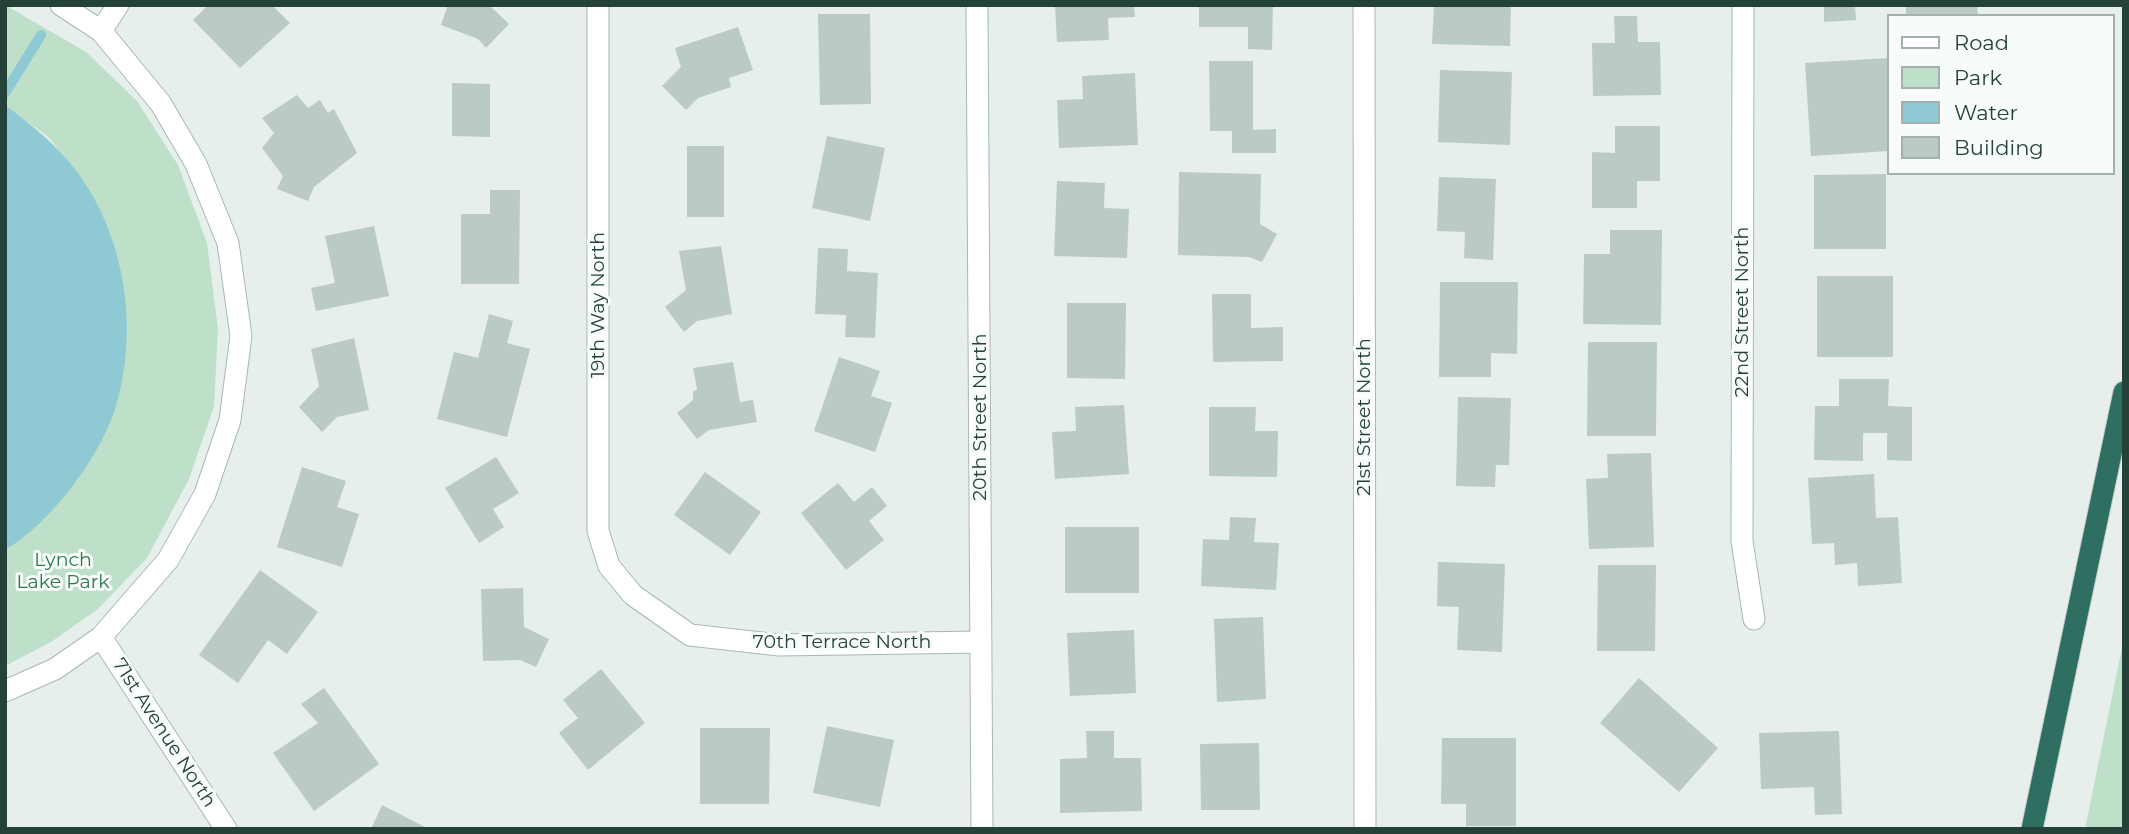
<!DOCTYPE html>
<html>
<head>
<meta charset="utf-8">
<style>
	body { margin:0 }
	#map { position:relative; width:2129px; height:834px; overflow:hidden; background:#e6efeb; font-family:Montserrat,sans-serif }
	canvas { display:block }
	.frame { position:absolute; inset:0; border:7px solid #24423a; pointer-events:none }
	.legend { position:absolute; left:1887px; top:14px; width:228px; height:161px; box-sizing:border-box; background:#f7fbf9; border:2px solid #a3b1ad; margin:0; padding:9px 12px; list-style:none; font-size:21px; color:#24423a }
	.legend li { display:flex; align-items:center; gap:14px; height:35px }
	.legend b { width:35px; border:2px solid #a3b1ad }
</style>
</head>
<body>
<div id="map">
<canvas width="2129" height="834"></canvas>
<div class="frame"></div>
<ul class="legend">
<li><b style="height:9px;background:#fff"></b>Road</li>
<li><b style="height:19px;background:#bfe0c8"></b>Park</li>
<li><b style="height:19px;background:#8ec9d4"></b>Water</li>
<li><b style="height:19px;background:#bbcac4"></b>Building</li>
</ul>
</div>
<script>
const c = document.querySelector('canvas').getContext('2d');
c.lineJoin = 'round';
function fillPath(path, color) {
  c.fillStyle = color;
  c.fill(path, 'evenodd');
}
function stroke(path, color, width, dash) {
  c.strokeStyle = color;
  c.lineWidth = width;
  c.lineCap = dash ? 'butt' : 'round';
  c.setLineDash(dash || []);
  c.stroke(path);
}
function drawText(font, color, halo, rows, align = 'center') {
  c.font = font + ' Montserrat,sans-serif';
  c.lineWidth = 6;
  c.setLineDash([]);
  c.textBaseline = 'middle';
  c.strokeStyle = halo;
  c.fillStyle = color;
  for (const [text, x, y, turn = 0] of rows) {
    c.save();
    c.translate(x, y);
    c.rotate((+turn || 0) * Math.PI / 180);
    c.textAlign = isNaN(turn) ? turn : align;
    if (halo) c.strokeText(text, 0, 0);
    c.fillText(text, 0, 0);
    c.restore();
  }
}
fillPath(new Path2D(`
	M 5,5 L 86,52 L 137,101 L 178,165 L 207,243 L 218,329 L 214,406 L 189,479 L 147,558 L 98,609 L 51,642 L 5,666 L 5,550 L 9,548 L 111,235 L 85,182 L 48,137 L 5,105 Z
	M 2124,638 L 2124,829 L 2085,829 Z`), '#bfe0c8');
fillPath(new Path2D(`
	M 5,105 C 35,127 64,151 85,183 C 127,248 138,334 115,409 C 106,437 89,464 71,488 C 53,511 31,534 5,550 Z`), '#8ec9d4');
stroke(new Path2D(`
	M 5,93 L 41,35`), '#8ec9d4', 10);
fillPath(new Path2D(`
	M 208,5 L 272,5 L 290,23 L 240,68 L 193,20 Z
	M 448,5 L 489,5 L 509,24 L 486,48 L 478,39 L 441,25 Z
	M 1055,5 L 1134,5 L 1135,17 L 1108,18 L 1109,40 L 1057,42 Z
	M 1199,5 L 1273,5 L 1272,50 L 1248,49 L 1248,27 L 1199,27 Z
	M 1434,5 L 1511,5 L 1510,46 L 1432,44 Z
	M 1824,5 L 1855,5 L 1856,20 L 1824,22 Z
	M 1906,5 L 1977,5 L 1978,16 L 1906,16 Z
	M 818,14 L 870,14 L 871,104 L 820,105 Z
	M 1614,16 L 1637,16 L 1638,42 L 1660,42 L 1661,95 L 1593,96 L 1592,43 L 1615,43 Z
	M 738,27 L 753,70 L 729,78 L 731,87 L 698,98 L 686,110 L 662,86 L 681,67 L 675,48 Z
	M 1889,58 L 1889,151 L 1811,156 L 1805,63 Z
	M 1209,61 L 1253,61 L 1253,130 L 1276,129 L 1276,153 L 1232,153 L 1232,131 L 1210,131 Z
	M 1440,70 L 1512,72 L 1510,145 L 1438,142 Z
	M 1135,73 L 1138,145 L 1059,148 L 1057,100 L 1083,99 L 1082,76 Z
	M 452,83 L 490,84 L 490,137 L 452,136 Z
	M 297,95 L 308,108 L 320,100 L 328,113 L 334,109 L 357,153 L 314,187 L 308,201 L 277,189 L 283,176 L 262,148 L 274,133 L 262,118 Z
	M 1615,126 L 1660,126 L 1660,181 L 1637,181 L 1637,208 L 1592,208 L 1592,152 L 1615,153 Z
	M 827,136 L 885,148 L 870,221 L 812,208 Z
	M 687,146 L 724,146 L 724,217 L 687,217 Z
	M 1179,172 L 1261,174 L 1260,224 L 1277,234 L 1262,262 L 1249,257 L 1178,255 Z
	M 1886,174 L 1886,249 L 1814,249 L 1814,175 Z
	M 1439,177 L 1496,179 L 1493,260 L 1464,258 L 1465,232 L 1437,231 Z
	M 1057,181 L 1105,183 L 1104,208 L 1129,209 L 1127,258 L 1054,256 Z
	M 490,190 L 520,190 L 519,284 L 461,284 L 461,214 L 490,214 Z
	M 374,226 L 389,296 L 316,311 L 311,288 L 335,283 L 325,236 Z
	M 1610,230 L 1662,230 L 1661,325 L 1583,324 L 1584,254 L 1610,254 Z
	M 721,246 L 732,314 L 697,321 L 684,332 L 665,307 L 686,290 L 679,251 Z
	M 818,248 L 848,249 L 847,271 L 878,273 L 875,338 L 845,337 L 846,315 L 815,314 Z
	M 1817,276 L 1893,276 L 1893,357 L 1817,357 Z
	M 1440,282 L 1518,282 L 1517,354 L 1491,353 L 1491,377 L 1439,377 Z
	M 1212,294 L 1251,294 L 1251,328 L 1283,327 L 1283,361 L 1213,362 Z
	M 1067,303 L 1126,303 L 1125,379 L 1067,378 Z
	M 489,314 L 513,321 L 507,343 L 530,349 L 507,437 L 437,419 L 454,352 L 478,358 Z
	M 354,338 L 369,410 L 337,417 L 322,432 L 299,407 L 319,386 L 311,349 Z
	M 1588,342 L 1657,342 L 1656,436 L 1587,436 Z
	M 839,357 L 880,371 L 871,396 L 892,403 L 875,452 L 814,431 Z
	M 733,362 L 740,402 L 753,400 L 757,422 L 709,430 L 697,439 L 677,413 L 693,400 L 693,392 L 697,389 L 693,368 Z
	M 1839,379 L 1889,379 L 1888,406 L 1912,407 L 1912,461 L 1887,460 L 1887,433 L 1863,433 L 1863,461 L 1814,460 L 1815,406 L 1839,406 Z
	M 1458,397 L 1511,398 L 1509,465 L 1496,465 L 1495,487 L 1456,486 Z
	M 1124,405 L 1129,474 L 1055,479 L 1052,432 L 1076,431 L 1075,407 Z
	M 1209,407 L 1256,407 L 1255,431 L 1278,431 L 1277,477 L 1209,476 Z
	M 1651,453 L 1654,547 L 1589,549 L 1586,479 L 1608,478 L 1607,454 Z
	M 496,457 L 519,493 L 493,509 L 504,527 L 479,543 L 445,488 Z
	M 302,467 L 346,481 L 337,507 L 359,514 L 342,567 L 277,547 Z
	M 705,472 L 761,512 L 730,555 L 674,515 Z
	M 1874,474 L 1876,518 L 1898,517 L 1902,583 L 1858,586 L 1857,563 L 1835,565 L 1834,543 L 1812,544 L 1808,478 Z
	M 838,483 L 854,502 L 872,487 L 887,506 L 869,521 L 884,540 L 846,570 L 801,513 Z
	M 1230,517 L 1256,518 L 1254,542 L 1279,543 L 1276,590 L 1201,586 L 1203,539 L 1229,540 Z
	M 1065,527 L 1139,527 L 1139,593 L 1065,593 Z
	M 1438,562 L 1505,564 L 1502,652 L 1457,650 L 1459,607 L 1437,606 Z
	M 1598,565 L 1656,565 L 1655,651 L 1597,651 Z
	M 260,570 L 318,612 L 287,654 L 268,640 L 238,683 L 199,655 Z
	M 523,588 L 524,627 L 549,639 L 536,667 L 520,660 L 483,661 L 481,589 Z
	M 1263,617 L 1266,699 L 1217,702 L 1214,619 Z
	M 1134,630 L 1136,693 L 1070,696 L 1067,633 Z
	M 601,669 L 645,723 L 588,770 L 559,733 L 578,718 L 563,700 Z
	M 1639,678 L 1718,748 L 1679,792 L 1600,723 Z
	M 324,688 L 379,764 L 314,811 L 273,753 L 318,723 L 301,704 Z
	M 827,726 L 894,740 L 880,807 L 813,793 Z
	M 700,728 L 770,728 L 769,804 L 700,804 Z
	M 1086,731 L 1114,731 L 1114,758 L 1141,758 L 1142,811 L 1060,813 L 1060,759 L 1087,758 Z
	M 1839,731 L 1842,814 L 1815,815 L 1814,787 L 1761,789 L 1759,733 Z
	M 1442,738 L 1516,738 L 1516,826 L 1466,826 L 1466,804 L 1441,804 Z
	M 1259,743 L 1260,810 L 1201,810 L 1200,744 Z
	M 382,805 L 429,829 L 371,829 Z`), '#bbcac4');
const minor = new Path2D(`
	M 598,5 L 598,531 L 609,566 L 633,595 L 690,635 L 779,645 L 981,642
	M 977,5 L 982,829
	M 1364,5 L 1365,829
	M 1743,5 L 1742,541 L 1754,619
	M 101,31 L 118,5
	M 101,637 L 226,829
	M 5,691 L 55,669 L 101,637 L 168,560 L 205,494 L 230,420 L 241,336 L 228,243 L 196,164 L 161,104 L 101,31 L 61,5`);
const motorway = new Path2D(`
	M 2032,829 L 2124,392`);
stroke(minor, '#a8b8b2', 23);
stroke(motorway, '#c2cac8', 23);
stroke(minor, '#fff', 21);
stroke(motorway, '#2f6f62', 21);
drawText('19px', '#24423a', '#f7fbf9', [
	["19th Way North",598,305,-90],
	["22nd Street North",1742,312,-90],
	["20th Street North",980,417,-90],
	["21st Street North",1364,417,-90],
	["70th Terrace North",842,642],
	["71st Avenue North",164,733,57]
]);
drawText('19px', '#2d7a4b', '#f7fbf9', [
	["Lynch",63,560],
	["Lake Park",63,582]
]);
</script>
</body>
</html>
